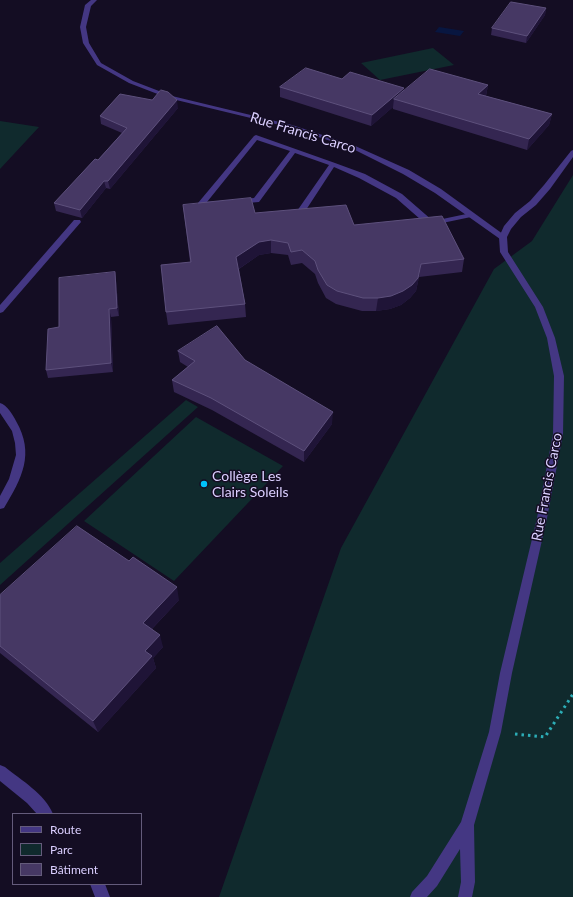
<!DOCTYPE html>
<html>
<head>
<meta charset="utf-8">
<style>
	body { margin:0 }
	#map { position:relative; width:573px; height:897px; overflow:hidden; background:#140d23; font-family:Lato,sans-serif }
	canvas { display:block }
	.legend { position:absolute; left:12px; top:813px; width:130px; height:72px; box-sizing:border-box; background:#140d23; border:1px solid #645b7b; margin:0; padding:5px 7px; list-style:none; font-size:12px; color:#dbcfff }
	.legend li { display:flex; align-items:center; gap:8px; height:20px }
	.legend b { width:20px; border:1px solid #645b7b }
</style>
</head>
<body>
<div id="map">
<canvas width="573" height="897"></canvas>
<ul class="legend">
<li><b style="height:5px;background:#443783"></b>Route</li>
<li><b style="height:11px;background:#102a2d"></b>Parc</li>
<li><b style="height:11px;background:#463864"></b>Bâtiment</li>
</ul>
</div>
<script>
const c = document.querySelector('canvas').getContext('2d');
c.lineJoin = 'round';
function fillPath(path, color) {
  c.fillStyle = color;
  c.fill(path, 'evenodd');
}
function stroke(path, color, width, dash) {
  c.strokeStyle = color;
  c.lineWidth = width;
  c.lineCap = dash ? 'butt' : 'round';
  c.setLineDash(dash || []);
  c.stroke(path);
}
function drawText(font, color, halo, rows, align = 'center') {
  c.font = font + ' Lato,sans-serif';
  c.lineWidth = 3;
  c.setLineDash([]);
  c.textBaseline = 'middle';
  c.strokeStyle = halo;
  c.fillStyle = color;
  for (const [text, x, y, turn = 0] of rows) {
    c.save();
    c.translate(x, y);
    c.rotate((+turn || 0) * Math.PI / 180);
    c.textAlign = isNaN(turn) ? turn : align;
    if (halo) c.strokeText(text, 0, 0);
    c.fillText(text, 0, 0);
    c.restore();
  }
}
fillPath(new Path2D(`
	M 433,48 L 454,65 L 380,80 L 361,63 Z
	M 0,121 L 39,127 L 0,169 Z
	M 573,175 L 573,897 L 219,897 L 341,548 L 494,269 L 532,241 Z
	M 186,400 L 198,407 L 0,585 L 0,563 Z
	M 196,417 L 283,466 L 174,581 L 84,521 Z`), '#102a2d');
fillPath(new Path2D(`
	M 439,27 L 464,31 L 460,36 L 435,32 Z`), '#081640');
stroke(new Path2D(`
	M 515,734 L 545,737 L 573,694`), '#2cadb6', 3, [2.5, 4]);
fillPath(new Path2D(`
	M 256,135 L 335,163 L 365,174 L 402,194 L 433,221 L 471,213 L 475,215 L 471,217 L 428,226 L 396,198 L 359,178 L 334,167 L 304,213 L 298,213 L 297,211 L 329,165 L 295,153 L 259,202 L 198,207 L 198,203 L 254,136 ZM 257,140 L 290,151 L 254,198 L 207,202 Z`), '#443783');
fillPath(new Path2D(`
	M 91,0 L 97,0 L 91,6 L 86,27 L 89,43 L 101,63 L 133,81 L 172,96 L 292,125 L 353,145 L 409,170 L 441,189 L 507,237 L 503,239 L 500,239 L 435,193 L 403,174 L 349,147 L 288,127 L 168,98 L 129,83 L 97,65 L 83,43 L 80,27 L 85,5 Z
	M 74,220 L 80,220 L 81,222 L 3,312 L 0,313 L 0,305 Z
	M 0,403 C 7,405 13,415 16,421 C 35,454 22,478 4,508 L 0,509 L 0,496 L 9,479 L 16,455 L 15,443 L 12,431 L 0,413 Z`), '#443783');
fillPath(new Path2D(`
	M 573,150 L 573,157 L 550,189 L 536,205 L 521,217 L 511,229 L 507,237 L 508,252 L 543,307 L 555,338 L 564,376 L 563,434 L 547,518 L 512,673 L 501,732 L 474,825 L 475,882 L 472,897 L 458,897 L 461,882 L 460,849 L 437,886 L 427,897 L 410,897 L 412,892 L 427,876 L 461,822 L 489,732 L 500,673 L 537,518 L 553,434 L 554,376 L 547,338 L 535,307 L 500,252 L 499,237 L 504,226 L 515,213 L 530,201 L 544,185 L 571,151 Z
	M 0,765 L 5,767 C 21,780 45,794 53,814 L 37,814 L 27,803 L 0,781 Z
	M 90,884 L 105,884 L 110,897 L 95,897 Z`), '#443783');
fillPath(new Path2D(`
	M 546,8 L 545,15 L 526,43 L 491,35 L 492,28 Z
	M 342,79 L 404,90 L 488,85 L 486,96 L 552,114 L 549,125 L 527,150 L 393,109 L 393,107 L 371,126 L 280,97 L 280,87 Z
	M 178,108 L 110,189 L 106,188 L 82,218 L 56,211 L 54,203 L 98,160 L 122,133 L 101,124 L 100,116 Z
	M 183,205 L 354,225 L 464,259 L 462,272 L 419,277 L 416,291 L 410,298 L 401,305 L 390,309 L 376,311 L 362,311 L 336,304 L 326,298 L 318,283 L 315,274 L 302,263 L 291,265 L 288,255 L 271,253 L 259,255 L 239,269 L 245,304 L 246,317 L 168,325 L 166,312 L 190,262 Z
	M 115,272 L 116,280 L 119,316 L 111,317 L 113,372 L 48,378 L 46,370 L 59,327 Z
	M 178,351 L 245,360 L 332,424 L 304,462 L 212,410 L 174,392 L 172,380 L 188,367 L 180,362 Z
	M 0,595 L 179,600 L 152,629 L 163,647 L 153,658 L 156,668 L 98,732 L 0,653 Z`), '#342651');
fillPath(new Path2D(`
	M 546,8 L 545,15 L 526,43 L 527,36 Z
	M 488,85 L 486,95 L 477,104 L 478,94 Z
	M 404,88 L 403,99 L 394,99 L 393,107 L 371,126 L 372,115 Z
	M 177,100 L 178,108 L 110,189 L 108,181 Z
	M 552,114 L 549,125 L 527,150 L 529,139 Z
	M 104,181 L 106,188 L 82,218 L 80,210 Z
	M 271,240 L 271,253 L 259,255 L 237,270 L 236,257 L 259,242 Z
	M 421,264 L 419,277 L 416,291 L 410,298 L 401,305 L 390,309 L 376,311 L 378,298 Z
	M 115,272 L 116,280 L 119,316 L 117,308 Z
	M 109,309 L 111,317 L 113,372 L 111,363 Z
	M 333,412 L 332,424 L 304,462 L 304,451 Z
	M 177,587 L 179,600 L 146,635 L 143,623 Z
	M 160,635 L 163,647 L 153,658 L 156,668 L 98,732 L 93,721 L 145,651 Z`), '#1f1437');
const building = new Path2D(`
	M 511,2 L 546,8 L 527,36 L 492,28 Z
	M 306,68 L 342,79 L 350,72 L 404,88 L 372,115 L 280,87 Z
	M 430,69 L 488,85 L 478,94 L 552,114 L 529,139 L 394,99 Z
	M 161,90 L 168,92 L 177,100 L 108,181 L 104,181 L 80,210 L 54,203 L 95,159 L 98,160 L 127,128 L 100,116 L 120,94 L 152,100 Z
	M 251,198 L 255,213 L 346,205 L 354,225 L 442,216 L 464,259 L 421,264 L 418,278 L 412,285 L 403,291 L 391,296 L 378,298 L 363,298 L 337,291 L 327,285 L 318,270 L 315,261 L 302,250 L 291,252 L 288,243 L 271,240 L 259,242 L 236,257 L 245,304 L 166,312 L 161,265 L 191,262 L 183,205 Z
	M 115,272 L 117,308 L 109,309 L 111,363 L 46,370 L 48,329 L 59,327 L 59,278 Z
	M 217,326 L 245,360 L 333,412 L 304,451 L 211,398 L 172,380 L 195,361 L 178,351 Z
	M 77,526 L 129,561 L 133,557 L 177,587 L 143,623 L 160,635 L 145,651 L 152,656 L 93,721 L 0,646 L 0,595 Z`);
fillPath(building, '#463864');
stroke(building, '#5d507c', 1);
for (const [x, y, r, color] of [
	[204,484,4,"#00c1fa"]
]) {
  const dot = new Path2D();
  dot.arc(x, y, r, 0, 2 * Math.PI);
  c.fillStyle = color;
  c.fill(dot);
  stroke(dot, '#140d23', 1.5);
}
drawText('14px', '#dbcfff', '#140d23', [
	["Rue Francis Carco",303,133,17],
	["Rue Francis Carco",547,487,-79]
]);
drawText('14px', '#dbcfff', '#140d23', [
	["Collège Les",212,476],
	["Clairs Soleils",212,492]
], 'left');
</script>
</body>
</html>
